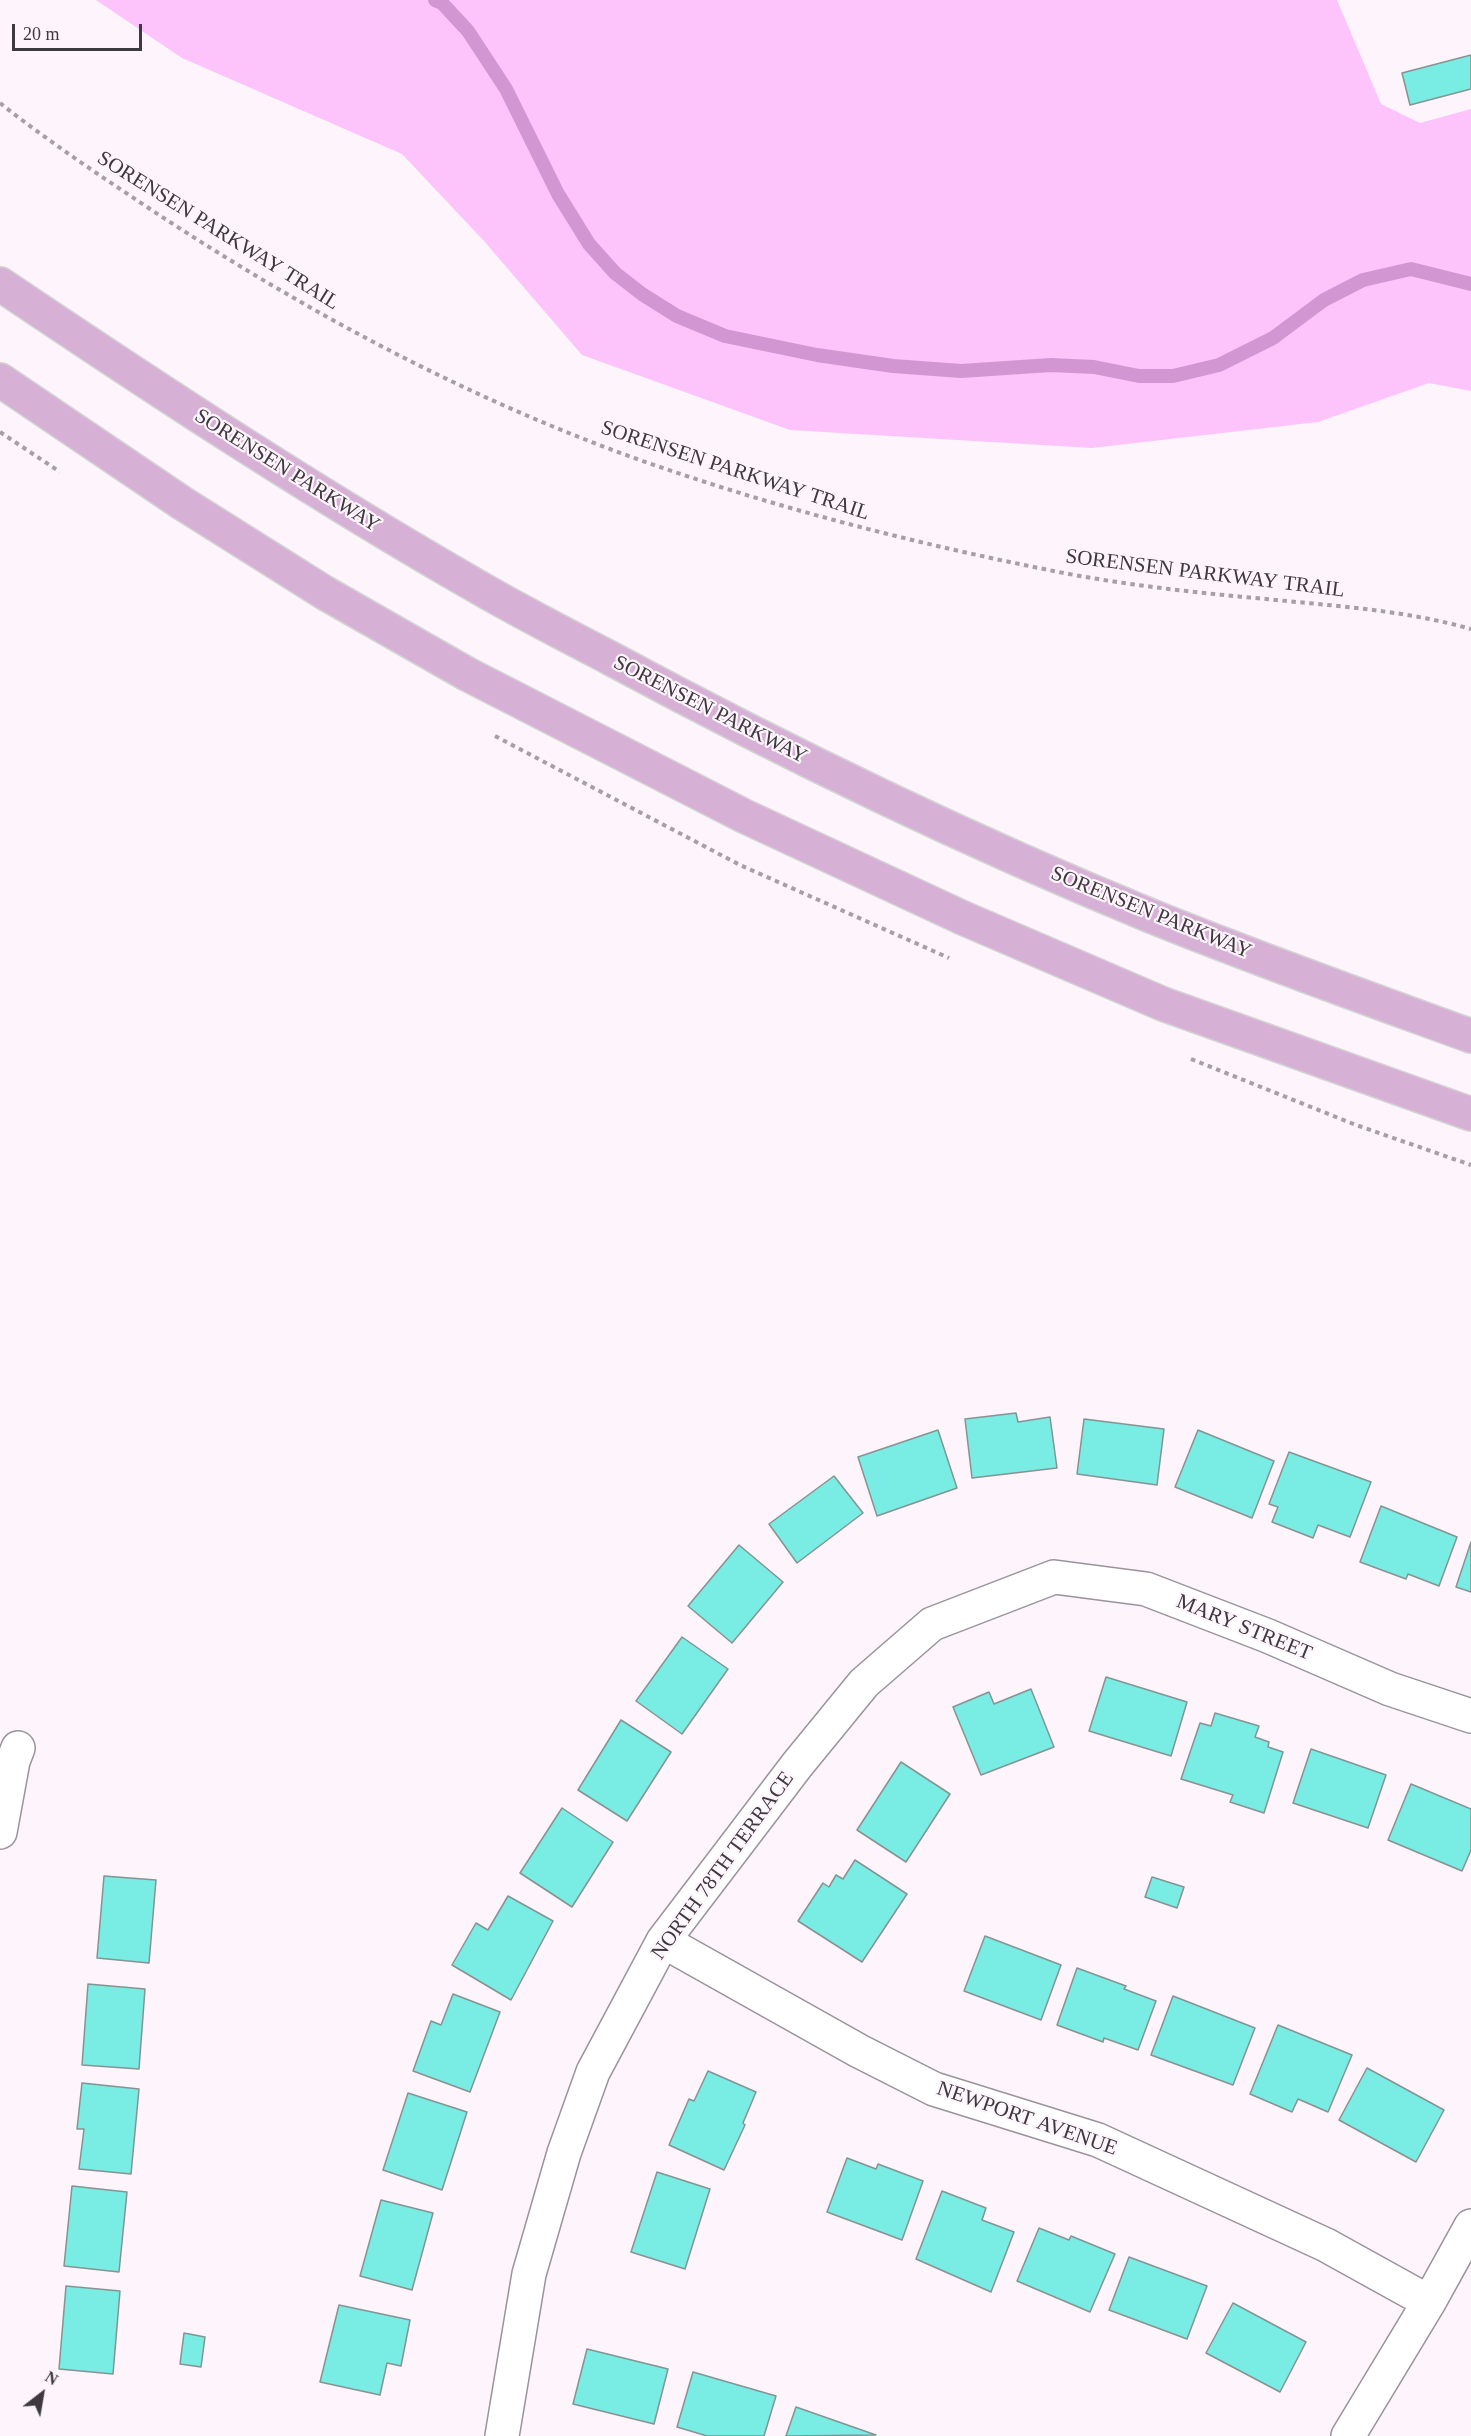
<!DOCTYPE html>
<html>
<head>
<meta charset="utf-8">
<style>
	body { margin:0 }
	#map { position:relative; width:1471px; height:2436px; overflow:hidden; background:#fdf4fc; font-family:"Times New Roman",serif }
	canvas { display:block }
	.north { position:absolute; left:12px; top:2364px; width:60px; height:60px; -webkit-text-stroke:4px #fdf4fc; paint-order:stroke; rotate:31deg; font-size:16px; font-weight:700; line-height:24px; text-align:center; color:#3d393d }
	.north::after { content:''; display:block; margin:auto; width:21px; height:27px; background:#3d393d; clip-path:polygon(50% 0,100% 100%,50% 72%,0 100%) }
	.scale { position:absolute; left:12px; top:24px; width:130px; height:27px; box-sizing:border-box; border:3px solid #3d393d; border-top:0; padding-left:8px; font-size:18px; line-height:21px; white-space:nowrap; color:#3d393d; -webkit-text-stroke:4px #fdf4fc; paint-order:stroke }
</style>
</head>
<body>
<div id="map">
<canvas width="1471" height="2436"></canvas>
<div class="north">N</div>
<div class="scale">20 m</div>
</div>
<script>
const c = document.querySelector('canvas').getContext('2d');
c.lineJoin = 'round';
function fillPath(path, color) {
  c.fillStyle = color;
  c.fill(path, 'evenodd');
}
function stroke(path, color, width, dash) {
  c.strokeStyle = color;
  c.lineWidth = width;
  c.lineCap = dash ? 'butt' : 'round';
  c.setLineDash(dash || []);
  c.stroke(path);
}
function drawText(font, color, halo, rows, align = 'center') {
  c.font = font + ' "Times New Roman",serif';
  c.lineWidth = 4.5;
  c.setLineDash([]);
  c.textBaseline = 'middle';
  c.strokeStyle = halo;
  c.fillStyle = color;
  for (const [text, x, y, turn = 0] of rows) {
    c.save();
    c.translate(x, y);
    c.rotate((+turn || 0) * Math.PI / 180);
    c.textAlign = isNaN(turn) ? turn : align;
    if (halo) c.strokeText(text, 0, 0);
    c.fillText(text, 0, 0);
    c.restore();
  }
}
fillPath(new Path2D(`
	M 96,0 L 1337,0 L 1381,104 L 1420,123 L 1471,109 L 1471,391 L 1429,383 L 1318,422 L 1092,448 L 790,430 L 582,355 L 484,241 L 402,154 L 182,58 Z`), '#fcc4fb');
stroke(new Path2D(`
	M 435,0 L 442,3 L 468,31 L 506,89 L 558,194 L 589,244 L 615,273 L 642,294 L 677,316 L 725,336 L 817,355 L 893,366 L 961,371 L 1051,365 L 1094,367 L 1139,376 L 1173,376 L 1219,365 L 1273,338 L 1324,300 L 1363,280 L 1411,269 L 1471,284`), '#d297d2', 14);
const building = new Path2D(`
	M 1471,55 L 1471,89 L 1410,105 L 1402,73 Z
	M 1016,1413 L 1018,1422 L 1050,1417 L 1057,1468 L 972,1478 L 965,1419 Z
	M 1084,1419 L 1164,1429 L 1157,1485 L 1077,1474 Z
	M 938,1430 L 957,1488 L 877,1516 L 858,1457 Z
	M 1198,1430 L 1274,1461 L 1252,1518 L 1175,1487 Z
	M 1289,1452 L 1371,1482 L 1350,1537 L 1318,1525 L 1313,1538 L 1272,1522 L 1278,1507 L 1269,1504 Z
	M 834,1476 L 863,1513 L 797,1563 L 769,1524 Z
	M 1381,1506 L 1457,1537 L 1439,1586 L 1408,1574 L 1406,1579 L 1360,1562 Z
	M 1471,1542 L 1471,1592 L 1456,1587 Z
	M 739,1545 L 783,1582 L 732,1643 L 688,1606 Z
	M 682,1637 L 728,1669 L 682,1734 L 636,1701 Z
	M 1106,1677 L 1187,1702 L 1171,1756 L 1089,1731 Z
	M 1031,1689 L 1054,1747 L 981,1775 L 953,1707 L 989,1692 L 994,1704 Z
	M 1215,1713 L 1259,1726 L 1255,1737 L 1269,1742 L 1268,1747 L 1283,1752 L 1264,1813 L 1230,1802 L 1233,1795 L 1181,1779 L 1200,1723 L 1211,1726 Z
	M 621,1720 L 671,1752 L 627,1821 L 578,1790 Z
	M 1311,1749 L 1386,1775 L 1368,1828 L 1293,1803 Z
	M 901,1762 L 950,1794 L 906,1862 L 857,1830 Z
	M 1411,1784 L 1471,1809 L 1471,1850 L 1462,1871 L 1388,1840 Z
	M 562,1808 L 613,1842 L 572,1907 L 520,1873 Z
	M 855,1860 L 907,1894 L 862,1962 L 798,1921 L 823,1883 L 829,1887 L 836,1875 L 843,1879 Z
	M 104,1876 L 156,1880 L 149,1963 L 97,1958 Z
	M 1152,1877 L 1184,1887 L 1177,1908 L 1145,1897 Z
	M 508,1896 L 553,1921 L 511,2000 L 452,1965 L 476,1923 L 488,1930 Z
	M 985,1936 L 1061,1965 L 1041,2020 L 964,1991 Z
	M 1077,1968 L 1126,1986 L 1124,1989 L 1156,2001 L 1138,2050 L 1104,2038 L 1103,2042 L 1057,2025 Z
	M 88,1984 L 145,1989 L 139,2069 L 82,2065 Z
	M 453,1994 L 500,2012 L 470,2092 L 413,2071 L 431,2021 L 441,2025 Z
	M 1173,1996 L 1255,2028 L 1233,2085 L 1151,2055 Z
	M 1278,2025 L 1352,2055 L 1328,2112 L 1298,2099 L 1292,2112 L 1250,2094 Z
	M 1367,2068 L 1444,2110 L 1416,2162 L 1339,2120 Z
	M 708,2071 L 756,2092 L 743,2123 L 745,2125 L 724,2170 L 669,2145 L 689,2099 L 694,2101 Z
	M 82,2083 L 139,2089 L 131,2174 L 79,2169 L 84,2129 L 77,2129 Z
	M 408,2093 L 467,2112 L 442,2190 L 383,2170 Z
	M 847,2158 L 876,2169 L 878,2164 L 923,2181 L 902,2240 L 827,2212 Z
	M 657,2172 L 710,2189 L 685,2269 L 631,2252 Z
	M 72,2186 L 127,2192 L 119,2272 L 64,2266 Z
	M 942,2191 L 986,2208 L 982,2220 L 1014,2232 L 991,2292 L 916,2259 Z
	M 381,2200 L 433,2213 L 412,2290 L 360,2276 Z
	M 1039,2228 L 1069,2240 L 1071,2236 L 1115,2254 L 1090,2312 L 1017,2281 Z
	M 1129,2257 L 1207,2286 L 1187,2339 L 1109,2310 Z
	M 66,2286 L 120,2291 L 113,2374 L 59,2369 Z
	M 1233,2303 L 1306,2342 L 1280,2392 L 1206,2353 Z
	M 339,2305 L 410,2320 L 401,2366 L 387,2363 L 380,2395 L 320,2382 Z
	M 184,2333 L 205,2337 L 201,2367 L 180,2364 Z
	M 587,2349 L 668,2369 L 654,2424 L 573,2404 Z
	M 693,2372 L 776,2396 L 764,2436 L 707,2436 L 677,2427 Z
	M 796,2407 L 876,2435 L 786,2436 Z`);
fillPath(building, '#79ece3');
stroke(building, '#879392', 1.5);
const street = new Path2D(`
	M 0,1832 L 13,1761 L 18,1748
	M 663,1941 L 859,2051 L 934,2089 L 1098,2140 L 1326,2245 L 1429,2302
	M 502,2436 L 529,2274 L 564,2153 L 593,2072 L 663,1941 L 797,1765 L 864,1683 L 932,1624 L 1054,1577 L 1146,1589 L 1268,1636 L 1390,1689 L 1471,1716
	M 1348,2436 L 1429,2302 L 1471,2226`);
const primary = new Path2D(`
	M 0,284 C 156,389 314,493 478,587 C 521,612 566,635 610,658 C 786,753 966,840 1151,916 C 1257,959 1364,997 1471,1036
	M 0,380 L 182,503 L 325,593 L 467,674 L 744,816 L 963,918 L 1163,1004 L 1471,1114`);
stroke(street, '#9b939b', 36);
stroke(primary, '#d4d3d4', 36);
stroke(new Path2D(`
	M 0,103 C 48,141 99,175 150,209 C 309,314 479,405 660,467 C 794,513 930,547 1069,574 C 1134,586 1200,593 1266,599 C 1335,606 1404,610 1471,629
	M 0,432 L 60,472
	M 495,736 L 740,865 L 949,958
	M 1191,1059 L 1356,1125 L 1471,1165`), '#a69fa5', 4, [4.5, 4.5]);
stroke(street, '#fff', 33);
stroke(primary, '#d6b0d5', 33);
drawText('21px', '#3d393d', '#fdf4fc', [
	["SORENSEN PARKWAY TRAIL",218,231,32],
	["SORENSEN PARKWAY",287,471,32],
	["SORENSEN PARKWAY TRAIL",735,471,18],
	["SORENSEN PARKWAY TRAIL",1205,574,7],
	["SORENSEN PARKWAY",710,710,27],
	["SORENSEN PARKWAY",1151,913,22],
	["MARY STREET",1244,1628,22],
	["NORTH 78TH TERRACE",723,1866,-54],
	["NEWPORT AVENUE",1027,2119,19]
]);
</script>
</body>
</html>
